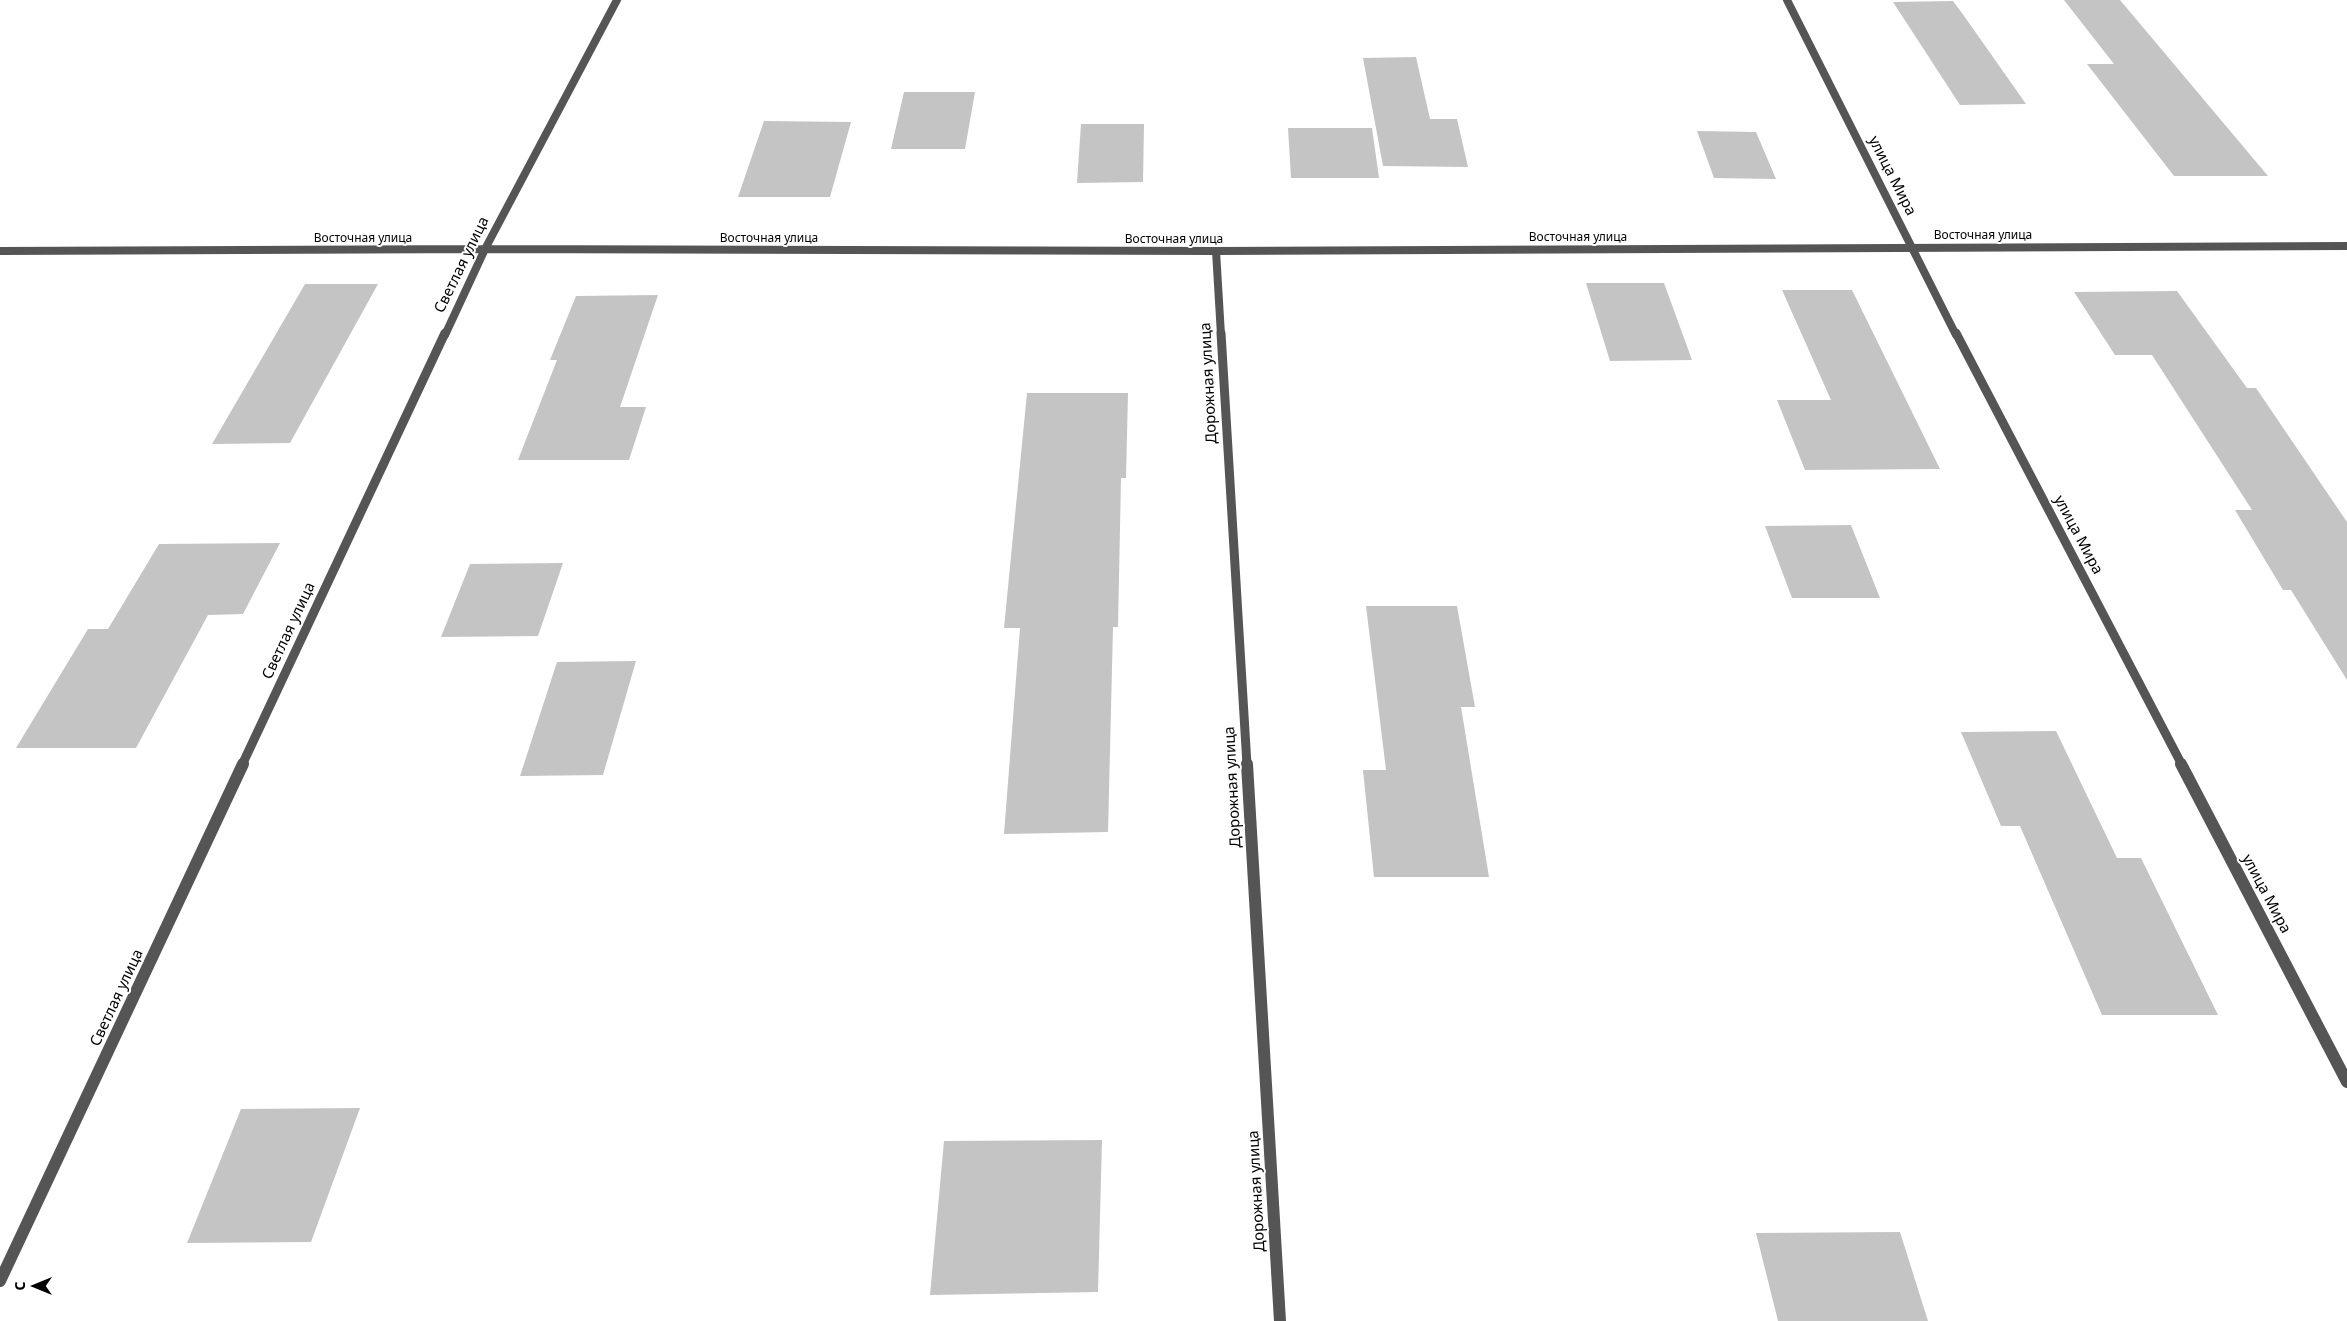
<!DOCTYPE html>
<html>
<head>
<meta charset="utf-8">
<style>
	body { margin:0 }
	#map { position:relative; width:2347px; height:1321px; overflow:hidden; background:#fff; font-family:"Noto Sans",sans-serif }
	canvas { display:block }
	.north { position:absolute; left:10px; top:1261px; width:50px; height:50px; -webkit-text-stroke:4px #fff; paint-order:stroke; rotate:270deg; font-size:14px; font-weight:700; line-height:20px; text-align:center; color:#000 }
	.north::after { content:''; display:block; margin:auto; width:18px; height:22px; background:#000; clip-path:polygon(50% 0,100% 100%,50% 72%,0 100%) }
</style>
</head>
<body>
<div id="map">
<canvas width="2347" height="1321"></canvas>
<div class="north">С</div>
</div>
<script>
const c = document.querySelector('canvas').getContext('2d');
c.lineJoin = 'round';
function fillPath(path, color) {
  c.fillStyle = color;
  c.fill(path, 'evenodd');
}
function stroke(path, color, width, dash) {
  c.strokeStyle = color;
  c.lineWidth = width;
  c.lineCap = dash ? 'butt' : 'round';
  c.setLineDash(dash || []);
  c.stroke(path);
}
function drawText(font, color, halo, rows, align = 'center') {
  c.font = font + ' "Noto Sans",sans-serif';
  c.lineWidth = 4;
  c.setLineDash([]);
  c.textBaseline = 'middle';
  c.strokeStyle = halo;
  c.fillStyle = color;
  for (const [text, x, y, turn = 0] of rows) {
    c.save();
    c.translate(x, y);
    c.rotate((+turn || 0) * Math.PI / 180);
    c.textAlign = isNaN(turn) ? turn : align;
    if (halo) c.strokeText(text, 0, 0);
    c.fillText(text, 0, 0);
    c.restore();
  }
}
fillPath(new Path2D(`
	M 2064,0 L 2120,0 L 2268,176 L 2174,176 L 2087,64 L 2114,64 Z
	M 1953,1 L 1962,13 L 2026,104 L 1960,105 L 1893,2 Z
	M 1416,57 L 1430,119 L 1457,119 L 1468,167 L 1383,166 L 1363,58 Z
	M 904,92 L 975,92 L 965,149 L 891,149 Z
	M 764,121 L 851,122 L 830,197 L 738,197 Z
	M 1081,124 L 1144,124 L 1143,182 L 1077,183 Z
	M 1288,128 L 1372,128 L 1379,178 L 1291,178 Z
	M 1697,131 L 1756,132 L 1776,179 L 1714,178 Z
	M 1586,283 L 1664,283 L 1692,360 L 1610,361 Z
	M 305,284 L 378,284 L 290,443 L 212,444 Z
	M 1782,290 L 1852,290 L 1940,469 L 1805,470 L 1777,400 L 1831,400 Z
	M 2177,291 L 2247,388 L 2256,388 L 2347,522 L 2347,680 L 2291,590 L 2283,590 L 2235,510 L 2252,510 L 2152,355 L 2115,355 L 2074,292 Z
	M 658,295 L 620,407 L 646,407 L 629,460 L 518,460 L 557,360 L 550,360 L 576,296 Z
	M 1027,393 L 1128,393 L 1126,478 L 1121,478 L 1118,627 L 1113,627 L 1108,832 L 1004,834 L 1020,628 L 1004,628 Z
	M 1851,525 L 1880,598 L 1792,598 L 1765,526 Z
	M 280,543 L 243,614 L 208,615 L 136,748 L 16,748 L 88,629 L 108,629 L 159,544 Z
	M 563,563 L 538,636 L 441,637 L 470,564 Z
	M 1366,606 L 1457,606 L 1475,707 L 1461,707 L 1489,877 L 1374,877 L 1363,770 L 1386,770 Z
	M 636,661 L 603,775 L 520,776 L 557,662 Z
	M 2056,731 L 2117,858 L 2141,858 L 2218,1015 L 2102,1015 L 2020,826 L 2001,826 L 1961,732 Z
	M 360,1108 L 311,1242 L 187,1243 L 241,1109 Z
	M 1102,1140 L 1098,1292 L 930,1295 L 944,1141 Z
	M 1900,1232 L 1928,1321 L 1778,1321 L 1756,1233 Z`), '#c4c4c4');
stroke(new Path2D(`
	M 0,251 L 485,249 L 1216,251 L 2347,246
	M 1216,251 L 1221,335
	M 445,335 L 485,249 L 617,0`), '#555', 8);
stroke(new Path2D(`
	M 1221,333 L 1247,765
	M 242,765 L 445,333`), '#555', 9);
stroke(new Path2D(`
	M 1247,764 L 1280,1321
	M 0,1281 L 243,764`), '#555', 12);
stroke(new Path2D(`
	M 1787,0 L 1956,335`), '#555', 8);
stroke(new Path2D(`
	M 1956,333 L 2182,765`), '#555', 9);
stroke(new Path2D(`
	M 2181,764 L 2347,1082`), '#555', 12);
drawText('12px', '#000', '#fff', [
	["Восточная улица",1983,236],
	["Восточная улица",1578,238],
	["Восточная улица",363,239],
	["Восточная улица",769,239],
	["Восточная улица",1174,240]
]);
drawText('15px', '#000', '#fff', [
	["улица Мира",1892,176,63],
	["Светлая улица",462,265,-64],
	["Дорожная улица",1209,383,-93],
	["улица Мира",2078,535,62],
	["Светлая улица",289,631,-65],
	["Дорожная улица",1233,787,-93],
	["улица Мира",2266,894,62],
	["Светлая улица",117,998,-65],
	["Дорожная улица",1257,1191,-93]
]);
</script>
</body>
</html>
